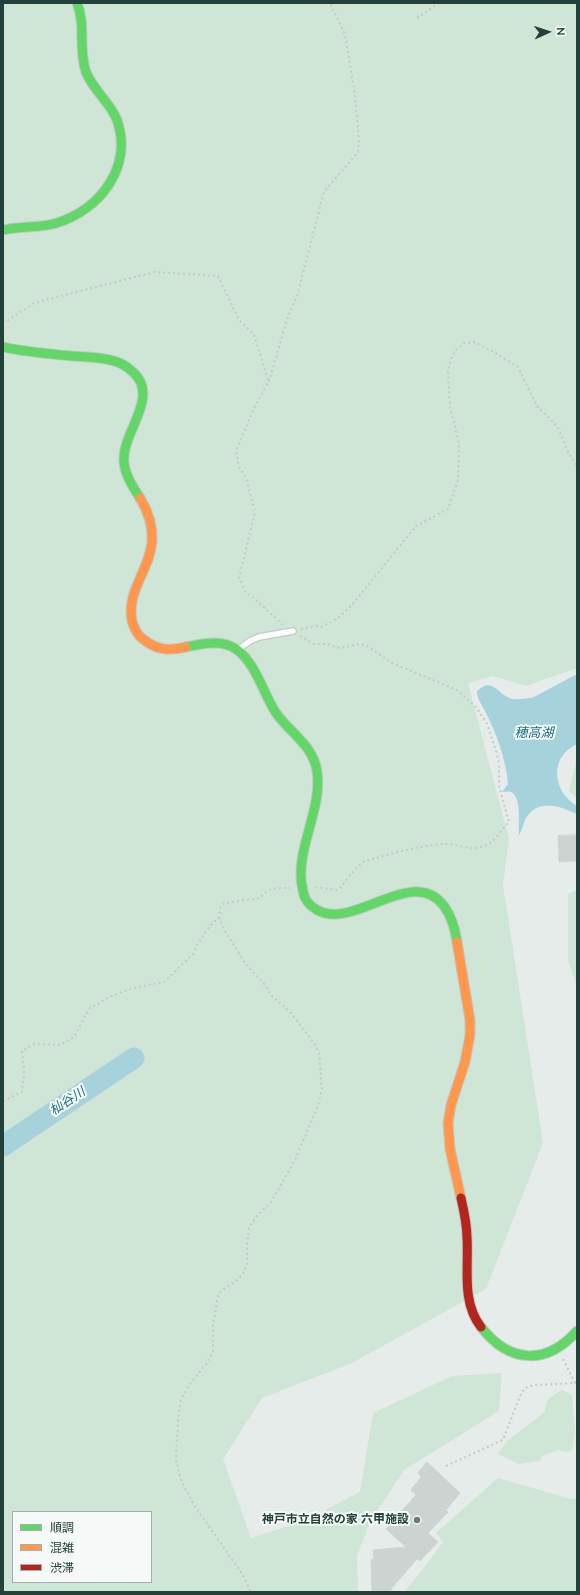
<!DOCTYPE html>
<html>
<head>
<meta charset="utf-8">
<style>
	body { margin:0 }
	#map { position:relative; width:580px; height:1595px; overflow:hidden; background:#e6ece9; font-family:"Nunito Sans","Noto Sans JP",sans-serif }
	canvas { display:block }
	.frame { position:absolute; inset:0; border:4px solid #22413a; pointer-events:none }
	.legend { position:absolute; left:12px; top:1511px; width:140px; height:72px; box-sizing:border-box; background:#f5faf8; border:1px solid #a1b0ac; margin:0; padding:5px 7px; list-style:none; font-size:12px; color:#22413a }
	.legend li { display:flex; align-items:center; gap:8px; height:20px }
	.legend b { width:20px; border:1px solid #a1b0ac }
	.north { position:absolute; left:528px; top:12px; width:40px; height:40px; -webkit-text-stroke:3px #f5faf8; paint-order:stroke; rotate:87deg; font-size:11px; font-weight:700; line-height:16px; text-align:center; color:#22413a }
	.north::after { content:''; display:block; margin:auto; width:14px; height:18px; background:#22413a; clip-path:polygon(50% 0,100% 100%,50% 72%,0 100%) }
</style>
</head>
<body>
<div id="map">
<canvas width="580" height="1595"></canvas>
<div class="frame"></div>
<ul class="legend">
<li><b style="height:5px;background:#63d668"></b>順調</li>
<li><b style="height:5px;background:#ff974d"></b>混雑</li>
<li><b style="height:5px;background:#b3261e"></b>渋滞</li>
</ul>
<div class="north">N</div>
</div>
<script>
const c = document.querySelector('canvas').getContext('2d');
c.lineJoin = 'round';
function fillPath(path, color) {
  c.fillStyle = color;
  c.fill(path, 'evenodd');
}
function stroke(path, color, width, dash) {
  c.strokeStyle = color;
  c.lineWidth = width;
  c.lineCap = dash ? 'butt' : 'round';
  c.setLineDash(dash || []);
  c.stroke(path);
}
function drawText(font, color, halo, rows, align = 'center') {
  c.font = font + ' "Nunito Sans","Noto Sans JP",sans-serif';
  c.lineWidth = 4;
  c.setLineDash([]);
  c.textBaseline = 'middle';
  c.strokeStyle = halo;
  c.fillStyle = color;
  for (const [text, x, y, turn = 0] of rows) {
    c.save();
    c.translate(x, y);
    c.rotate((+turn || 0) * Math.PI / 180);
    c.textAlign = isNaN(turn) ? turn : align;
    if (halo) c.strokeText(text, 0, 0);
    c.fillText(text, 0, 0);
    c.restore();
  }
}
fillPath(new Path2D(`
	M 3,3 L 577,3 L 577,668 L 526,686 L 493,676 L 468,683 L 509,839 L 503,885 L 543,1143 L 486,1289 L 352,1363 L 262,1398 L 223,1459 L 251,1538 L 304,1521 L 360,1492 L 373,1413 L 452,1376 L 502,1373 L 499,1411 L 404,1470 L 370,1522 L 357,1556 L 358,1592 L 3,1592 ZM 13,1512 L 151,1512 L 151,1582 L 13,1582 Z
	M 577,759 L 577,798 L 569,791 Z
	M 577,890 L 577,987 L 568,961 L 568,894 Z
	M 562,1390 L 572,1395 L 575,1432 L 572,1451 L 566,1452 L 558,1450 L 542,1456 L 540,1461 L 519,1464 L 498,1454 L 507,1441 L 545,1412 C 545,1399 551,1396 562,1390 Z
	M 498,1478 L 567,1498 L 577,1499 L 577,1592 L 404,1592 L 419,1574 L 443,1542 L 436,1533 Z`), '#cfe5d6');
fillPath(new Path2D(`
	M 577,674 L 577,744 C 549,757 552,791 577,806 L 577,814 C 560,806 539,798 526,818 C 523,823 523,829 519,835 C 518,824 522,797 511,792 C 508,791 505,792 502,792 L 508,784 C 506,759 496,732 485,711 C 482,705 476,697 477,691 C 493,676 497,694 512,699 C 519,700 528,698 534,697 Z`), '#a6d2db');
stroke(new Path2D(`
	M 3,1146 L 134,1058`), '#a6d2db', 21);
const building = new Path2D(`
	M 577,835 L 577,861 L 559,862 L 558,836 Z
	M 427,1462 L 460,1493 L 446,1510 L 448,1512 L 428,1533 L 438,1542 L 420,1561 L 417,1559 L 391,1589 L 391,1592 L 372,1592 L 371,1559 L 374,1559 L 373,1550 L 406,1547 L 386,1529 L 416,1495 L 411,1490 L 421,1477 L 418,1473 Z`);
fillPath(building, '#cdd3d1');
stroke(building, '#cfd5d2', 1);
const lane = new Path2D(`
	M 237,650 L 250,641 L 259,637 L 293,631`);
const fast = new Path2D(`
	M 3,230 C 21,226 40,228 57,223 C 101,209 133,166 117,120 C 110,102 93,90 86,72 C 78,49 86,25 77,3
	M 3,347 C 26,352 49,354 72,356 C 86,357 101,357 114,361 C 123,363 129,368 135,374 C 159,399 121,434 124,462 C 125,475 133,487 140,498
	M 186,647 C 202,644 221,639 236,649 C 256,663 263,693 276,713 C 290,733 313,745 317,771 C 323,811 293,852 303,891 C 304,899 310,906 317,910 C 354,931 412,864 444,906 C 452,917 455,928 457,942
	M 481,1327 C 509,1363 546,1366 577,1331`);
const slow = new Path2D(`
	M 140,498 C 148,511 153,525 152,541 C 150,570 126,591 132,621 C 134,628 137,635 143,639 C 156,650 169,651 186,647
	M 457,942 L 470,1020 L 470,1035 L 465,1062 L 451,1105 L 448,1123 L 450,1149 L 461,1198`);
const jam = new Path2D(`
	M 461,1198 C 464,1211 467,1225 467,1238 C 469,1266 461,1302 481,1327`);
stroke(lane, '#c3c9c7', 8);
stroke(fast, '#c1c9c6', 11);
stroke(slow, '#c1c9c6', 11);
stroke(jam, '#c1c9c6', 11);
stroke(new Path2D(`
	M 417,18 L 439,3
	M 3,321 L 6,322 L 34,303 L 154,272 L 218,276 L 239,320 L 254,335 L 268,380
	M 283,625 L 254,598 L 246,593 L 239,578 L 255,512 L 246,478 L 239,467 L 236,451 L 255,406 L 269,381 L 288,316 L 297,296 L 324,192 L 358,152 L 359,140 L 355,96 L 345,34 L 330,3
	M 301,629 L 316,626 L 321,627 L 338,618 L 352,605 L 416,526 L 448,509 L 458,480 L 459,444 L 450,407 L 448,370 L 452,356 L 456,350 L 464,343 L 474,342 L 492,351 L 518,367 L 537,406 L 558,427 L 569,454 L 577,466
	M 300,636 L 314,644 L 327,644 L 340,648 L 360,644 L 367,646 L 392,663 L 457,690 L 476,707 L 487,724 L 497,754 L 499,765 L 499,786 L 509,822 C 502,828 497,839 488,844 C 473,853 462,844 446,844 C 419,845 391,854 365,861 L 358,866 L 338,890 L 314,887
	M 219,917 L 224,929 L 245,963 L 265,985 L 271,995 L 291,1013 L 316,1046 L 319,1053 L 322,1089 L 318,1106 L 294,1162 L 271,1202 L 256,1217 L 249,1228 L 247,1244 L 247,1263 L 243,1274 L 236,1281 L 221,1291 L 218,1296 L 213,1325 L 213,1351 L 207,1363 L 189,1385 L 181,1400 L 178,1419 L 176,1460 L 182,1483 L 194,1505 L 243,1575 L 251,1592
	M 3,1101 L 22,1092 L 24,1072 L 22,1051 L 34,1044 L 60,1045 L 74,1037 L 89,1009 L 109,997 L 133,988 L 164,982 L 194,953 L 197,945 L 209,927 L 219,917 L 221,906 L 225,903 L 260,898 C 269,887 277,888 290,888
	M 563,1359 L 575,1383
	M 446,1466 L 503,1440 L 520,1396 L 525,1388 L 534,1385 L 577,1383`), '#c2cbc9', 2, [2, 3]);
stroke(lane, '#fbfcfc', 5.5);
stroke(fast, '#63d668', 9);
stroke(slow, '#ff974d', 9);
stroke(jam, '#b3261e', 9);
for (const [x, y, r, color] of [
	[417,1520,4,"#677d77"]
]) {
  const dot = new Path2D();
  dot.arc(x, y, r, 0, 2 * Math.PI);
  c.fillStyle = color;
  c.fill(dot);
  stroke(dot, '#f5faf8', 1.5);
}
drawText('bold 12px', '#22413a', '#f5faf8', [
	["神戸市立自然の家 六甲施設",409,1520]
], 'right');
drawText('italic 13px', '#196b80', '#f5faf8', [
	["穂高湖",534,734],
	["杣谷川",68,1102,-34]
]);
</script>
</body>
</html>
